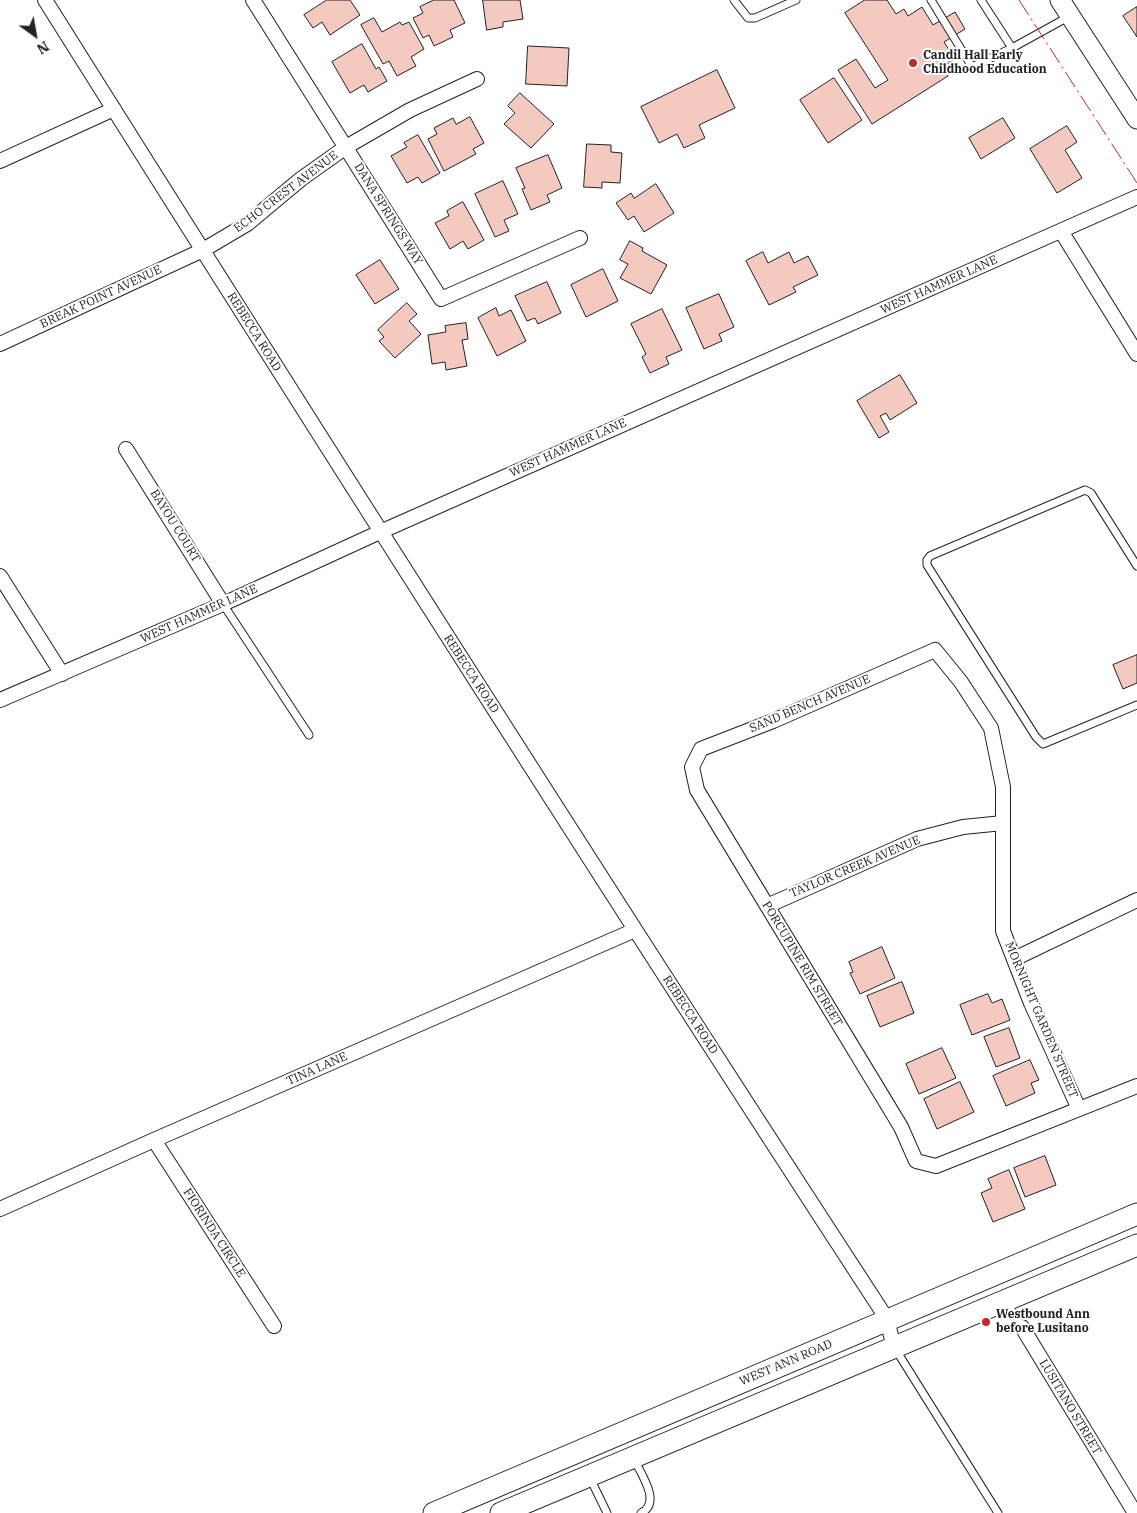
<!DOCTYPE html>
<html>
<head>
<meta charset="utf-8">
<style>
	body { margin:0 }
	#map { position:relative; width:1137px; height:1513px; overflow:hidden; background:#fff; font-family:"IBM Plex Serif",serif }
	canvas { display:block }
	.north { position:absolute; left:10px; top:10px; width:50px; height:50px; -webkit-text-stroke:4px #fff; paint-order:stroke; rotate:148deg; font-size:14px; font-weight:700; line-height:20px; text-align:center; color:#222 }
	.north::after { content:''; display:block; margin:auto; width:18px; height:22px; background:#222; clip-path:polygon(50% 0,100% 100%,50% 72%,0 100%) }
</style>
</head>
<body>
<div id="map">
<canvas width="1137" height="1513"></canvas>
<div class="north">N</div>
</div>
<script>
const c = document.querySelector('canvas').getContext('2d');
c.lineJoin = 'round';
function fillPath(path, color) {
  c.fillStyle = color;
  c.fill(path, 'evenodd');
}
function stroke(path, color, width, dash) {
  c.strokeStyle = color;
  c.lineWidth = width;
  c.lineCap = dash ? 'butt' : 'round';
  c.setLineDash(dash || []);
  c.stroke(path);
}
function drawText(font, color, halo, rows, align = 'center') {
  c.font = font + ' "IBM Plex Serif",serif';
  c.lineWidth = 4;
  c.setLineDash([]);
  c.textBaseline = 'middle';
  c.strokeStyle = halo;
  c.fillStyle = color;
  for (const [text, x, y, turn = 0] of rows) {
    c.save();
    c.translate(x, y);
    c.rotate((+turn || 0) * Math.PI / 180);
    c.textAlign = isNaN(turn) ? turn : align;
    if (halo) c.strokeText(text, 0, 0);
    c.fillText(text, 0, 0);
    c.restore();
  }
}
const building = new Path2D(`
	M 327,0 L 350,0 L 360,15 L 330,35 L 322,22 L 313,28 L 304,15 Z
	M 434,0 L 454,0 L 465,23 L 450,30 L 453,37 L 434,46 L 429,35 L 423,38 L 413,18 L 423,13 L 420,7 Z
	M 483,0 L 520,0 L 523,19 L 503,22 L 503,27 L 487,30 Z
	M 865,0 L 887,0 L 896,14 L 904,9 L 908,16 L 922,7 L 933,25 L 955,12 L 965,29 L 944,42 L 955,59 L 942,67 L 948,76 L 872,124 L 838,70 L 856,59 L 875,88 L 888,80 L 845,13 Z
	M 1137,7 L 1137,37 L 1123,16 Z
	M 374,18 L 382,32 L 400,22 L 402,25 L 409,22 L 424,49 L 411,57 L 416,66 L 397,76 L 389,61 L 383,64 L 361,25 Z
	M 362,44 L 376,69 L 379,67 L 387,81 L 368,92 L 364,85 L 350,93 L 332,62 Z
	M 528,46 L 569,48 L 567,86 L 526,84 Z
	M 717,70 L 735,108 L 699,125 L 705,138 L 684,148 L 677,134 L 659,143 L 641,107 Z
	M 834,78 L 862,120 L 828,143 L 800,100 Z
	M 520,93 L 554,124 L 531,148 L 504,124 L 515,113 L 508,106 Z
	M 470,117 L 484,143 L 473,149 L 476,154 L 444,171 L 428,139 L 437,134 L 434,128 L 453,118 L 456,124 Z
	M 1003,118 L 1015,138 L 981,159 L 969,138 Z
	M 1067,126 L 1077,142 L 1065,150 L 1082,178 L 1057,193 L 1030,149 Z
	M 418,135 L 440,173 L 422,183 L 418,177 L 407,183 L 391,156 L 407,147 L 404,143 Z
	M 587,144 L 611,145 L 611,152 L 622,153 L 620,183 L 602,182 L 602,188 L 584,187 Z
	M 548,155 L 562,188 L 547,195 L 550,202 L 531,210 L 522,189 L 525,188 L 516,168 Z
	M 503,181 L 518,214 L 504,220 L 509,231 L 495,237 L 475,194 Z
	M 656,184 L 674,213 L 644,232 L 634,216 L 628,220 L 616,203 L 631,193 L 634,198 Z
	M 463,202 L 484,240 L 468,249 L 463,241 L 450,249 L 435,223 L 449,216 L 447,211 Z
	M 630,241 L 643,248 L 642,251 L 667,265 L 651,294 L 620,278 L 628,264 L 620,260 Z
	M 763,252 L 768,263 L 789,252 L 794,263 L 808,256 L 818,275 L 793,287 L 796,292 L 769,305 L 746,261 Z
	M 380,260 L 399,289 L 375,304 L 356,275 Z
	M 603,269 L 618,301 L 586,317 L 571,285 Z
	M 547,282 L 561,313 L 538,324 L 535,318 L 527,321 L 515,296 Z
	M 719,294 L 734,327 L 719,334 L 722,341 L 704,349 L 686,308 Z
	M 407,303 L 417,314 L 409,321 L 421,334 L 395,358 L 379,341 L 384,337 L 378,330 Z
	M 496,308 L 499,316 L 511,310 L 526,341 L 497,356 L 478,318 Z
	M 662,309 L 682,350 L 666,357 L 669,364 L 650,373 L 642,357 L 646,354 L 631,324 Z
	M 466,323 L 468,339 L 462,340 L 467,366 L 446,370 L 445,362 L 432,364 L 428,335 L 446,332 L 445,326 Z
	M 900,375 L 917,403 L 890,420 L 886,413 L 880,416 L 889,432 L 879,438 L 857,401 Z
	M 1137,655 L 1137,683 L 1123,689 L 1113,665 Z
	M 882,947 L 895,978 L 860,994 L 850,973 L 853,972 L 849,962 Z
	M 902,982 L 914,1013 L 880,1027 L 867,996 Z
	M 988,994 L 992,1003 L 1002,999 L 1010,1020 L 972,1035 L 960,1005 Z
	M 1009,1028 L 1020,1058 L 996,1067 L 984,1037 Z
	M 942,1048 L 956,1078 L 919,1094 L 906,1064 Z
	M 1030,1060 L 1039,1080 L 1031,1083 L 1035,1093 L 1006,1106 L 993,1076 Z
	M 960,1082 L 974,1112 L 937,1129 L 924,1099 Z
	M 1045,1156 L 1056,1185 L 1025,1197 L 1014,1168 Z
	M 1009,1170 L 1025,1209 L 993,1222 L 981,1193 L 992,1188 L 988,1179 Z`);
fillPath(building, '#f3c9c0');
stroke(building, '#222', 1);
const service = new Path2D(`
	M 734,0 L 748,18 L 755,18 L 796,0
	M 931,0 L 972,67 L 1012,48 L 1070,16
	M 981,0 L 1012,48
	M 1137,566 L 1091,493 L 1085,490 L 930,556 L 927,560 L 927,565 L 1036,737 L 1043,744 L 1137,705
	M 223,604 L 309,735
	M 1007,1303 L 1022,1327
	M 896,1350 L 998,1513
	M 634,1459 C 641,1474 662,1503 641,1513
	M 590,1478 L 607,1513`);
const minor = new Path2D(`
	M 45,0 C 323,442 602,882 887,1319 L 894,1348
	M 253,0 L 441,299 L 580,238
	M 0,161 L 114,109
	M 1061,231 L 1137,354
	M 0,344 L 203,250 L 247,224 L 301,179 L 346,147 L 410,110 L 477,79
	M 126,449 L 223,604
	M 0,576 L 62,674
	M 0,700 L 223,604 L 380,532 L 1137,197
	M 767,906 L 917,839 L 963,827 L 1003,823
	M 1014,959 L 1137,900
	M 1079,1109 L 1031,1003 L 1003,931 L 1003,787 L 991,728 L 961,682 L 935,650 L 773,721 L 701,749 L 692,767 L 697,790 L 901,1127 L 916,1161 L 936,1166 L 1137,1086
	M 154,1140 L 274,1326
	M 0,1209 L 154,1140 L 635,930
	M 1022,1327 L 1135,1513`);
const secondary = new Path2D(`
	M 1060,0 L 1137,119`);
const primary = new Path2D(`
	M 434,1513 L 1137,1214
	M 501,1513 L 1137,1245`);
stroke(service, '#222', 9);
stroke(minor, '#222', 16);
stroke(secondary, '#222', 21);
stroke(primary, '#222', 23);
stroke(service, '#fff', 7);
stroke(minor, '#fff', 14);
stroke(secondary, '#fff', 19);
stroke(primary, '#fff', 21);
stroke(new Path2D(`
	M 1019,0 L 1137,183`), '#c62828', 1, [18, 4, 2.5, 4]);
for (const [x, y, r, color] of [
	[913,63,5,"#c62828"],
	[986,1322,5,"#c62828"]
]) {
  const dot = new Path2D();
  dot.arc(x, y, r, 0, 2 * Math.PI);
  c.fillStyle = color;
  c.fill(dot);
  stroke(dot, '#fff', 2);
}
drawText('bold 12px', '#222', '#fff', [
	["Candil Hall Early",923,56],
	["Childhood Education",923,70],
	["Westbound Ann",996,1315],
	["before Lusitano",996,1329]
], 'left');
drawText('12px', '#222', '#fff', [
	["ECHO CREST AVENUE",286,192,-37],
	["DANA SPRINGS WAY",388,214,58],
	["WEST HAMMER LANE",939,285,-24],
	["BREAK POINT AVENUE",101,297,-25],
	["REBECCA ROAD",254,332,58],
	["WEST HAMMER LANE",568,448,-24],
	["BAYOU COURT",175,526,58],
	["WEST HAMMER LANE",199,614,-24],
	["REBECCA ROAD",471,674,57],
	["SAND BENCH AVENUE",810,704,-23],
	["TAYLOR CREEK AVENUE",855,867,-23],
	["PORCUPINE RIM STREET",802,964,59],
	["REBECCA ROAD",690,1015,57],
	["MORNIGHT GARDEN STREET",1041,1020,67],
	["TINA LANE",317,1069,-24],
	["FIORINDA CIRCLE",214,1233,57],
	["WEST ANN ROAD",786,1363,-23],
	["LUSITANO STREET",1070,1407,59]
]);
</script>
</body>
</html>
